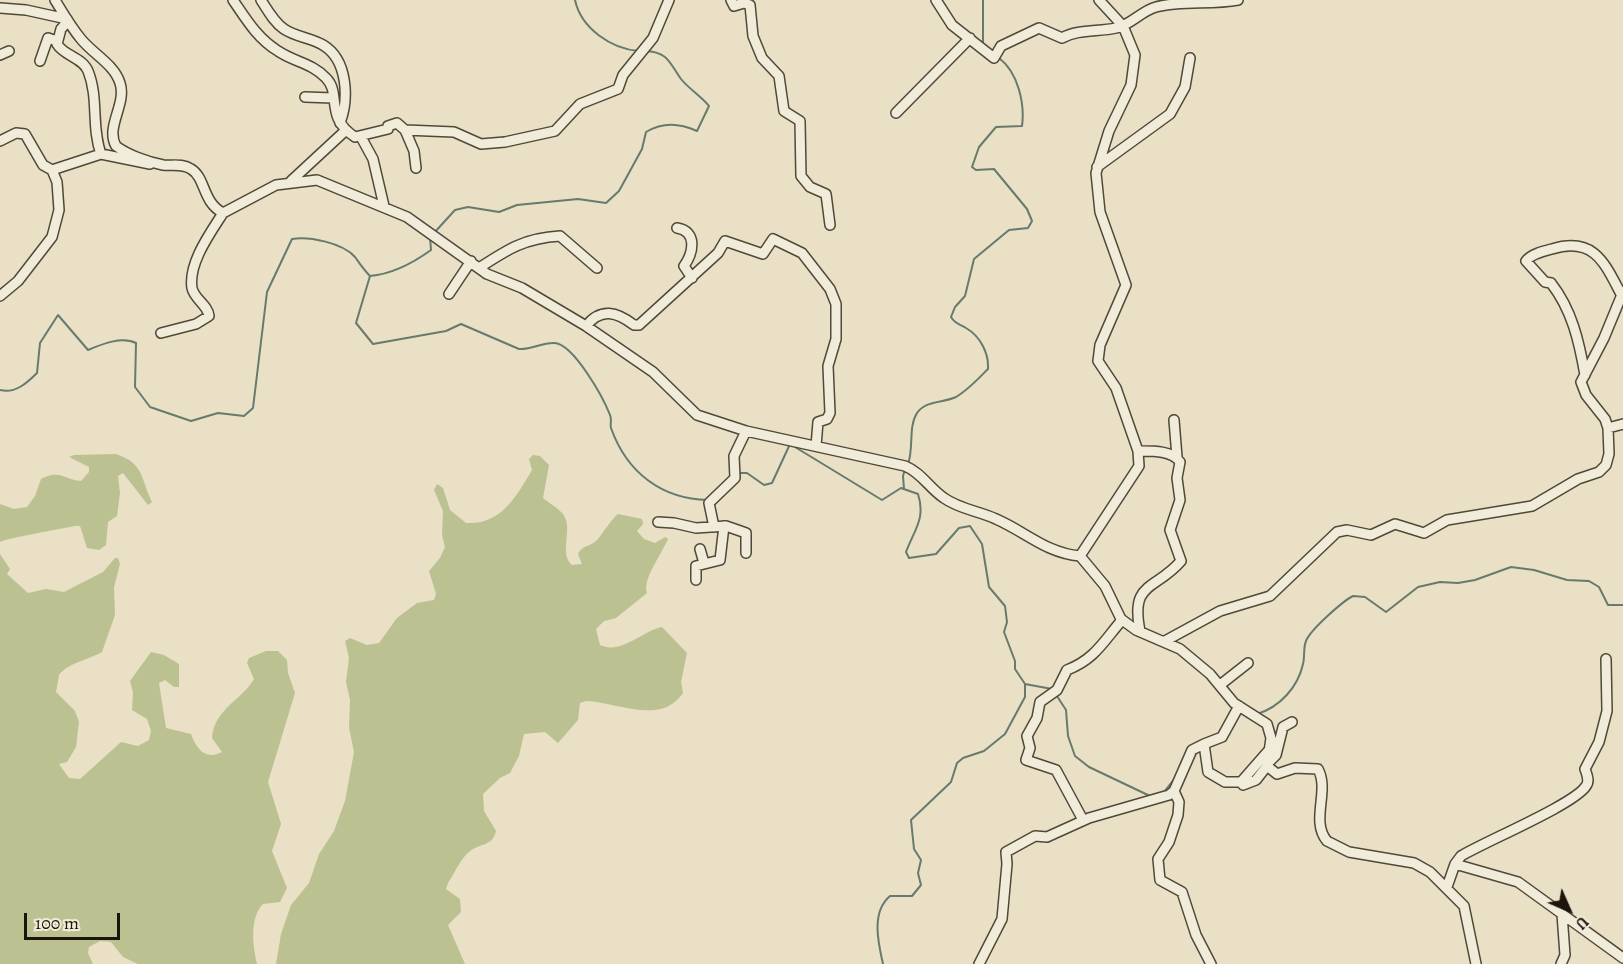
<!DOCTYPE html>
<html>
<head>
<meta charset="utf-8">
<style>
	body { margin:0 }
	#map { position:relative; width:1623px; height:964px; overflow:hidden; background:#e9e0c5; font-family:Alegreya,serif }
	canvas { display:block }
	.north { position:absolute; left:1539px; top:880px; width:60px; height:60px; -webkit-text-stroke:4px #f1ebd9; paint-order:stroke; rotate:135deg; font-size:16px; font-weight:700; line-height:24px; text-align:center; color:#1d150c }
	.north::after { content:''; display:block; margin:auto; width:21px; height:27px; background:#1d150c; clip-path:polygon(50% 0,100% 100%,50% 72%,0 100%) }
	.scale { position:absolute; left:24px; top:913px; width:96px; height:27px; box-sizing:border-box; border:3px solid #1d150c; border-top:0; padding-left:8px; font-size:18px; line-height:21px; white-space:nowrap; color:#1d150c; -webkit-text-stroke:4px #f1ebd9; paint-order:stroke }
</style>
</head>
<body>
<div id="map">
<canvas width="1623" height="964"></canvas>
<div class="north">U</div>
<div class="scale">100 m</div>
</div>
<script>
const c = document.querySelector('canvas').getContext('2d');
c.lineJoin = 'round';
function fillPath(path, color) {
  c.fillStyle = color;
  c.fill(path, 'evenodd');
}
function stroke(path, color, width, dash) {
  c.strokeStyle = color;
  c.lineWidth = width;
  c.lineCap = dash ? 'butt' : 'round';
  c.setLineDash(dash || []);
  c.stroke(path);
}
fillPath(new Path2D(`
	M 116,454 C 145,464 140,478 152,502 L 148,505 L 123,473 L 118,476 L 120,493 L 117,516 L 108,522 L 106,545 L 99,550 L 87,548 L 80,526 L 75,526 C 64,528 4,539 0,542 L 0,504 L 14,509 L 27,507 L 35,496 L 41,479 C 59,469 65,480 81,481 L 89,472 L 89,467 L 69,457 L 74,455 Z
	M 533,455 L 540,456 L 549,465 L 543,498 C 549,503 558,508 563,514 C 574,529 558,553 572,565 L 582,564 L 578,554 C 582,545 590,547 597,540 C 604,532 609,522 618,514 L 642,519 L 643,524 L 637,531 L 644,539 L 655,543 L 665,537 L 668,539 C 662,554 642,579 647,593 L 616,618 L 604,621 L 596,629 L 600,645 C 621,655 642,631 662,627 L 687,653 L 681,682 L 683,693 C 661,726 617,702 586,701 L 580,703 L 578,720 L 558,743 L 545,732 L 524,734 L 519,756 L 510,773 L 500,778 L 483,794 L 484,811 L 496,831 C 493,846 481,843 470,851 C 460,859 455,873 448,883 L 446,889 L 460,899 L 461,912 L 448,925 L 465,964 L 276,964 L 281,934 L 291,905 L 309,883 L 319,854 L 334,831 L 345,801 L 354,752 L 349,728 L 350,700 L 346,682 L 349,658 L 345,641 L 350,638 L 367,645 L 379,643 L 397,618 L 417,603 L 434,600 L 436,594 L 429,571 L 440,558 L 445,547 L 442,535 L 443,511 L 434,490 L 437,484 L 443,488 L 450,510 L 466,523 C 501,525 516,497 532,470 L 529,459 Z
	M 0,554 L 10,569 L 7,574 L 28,593 L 46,589 L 64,592 L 103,572 L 115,558 L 118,558 L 120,564 L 114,587 L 115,615 L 102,652 C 88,660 68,663 59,675 L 56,692 L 75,711 L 79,722 L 76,747 L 67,762 L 59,764 L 69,778 L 80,779 L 121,742 L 138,746 L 149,740 L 151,731 L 147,719 L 132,710 L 133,692 L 130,681 L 151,652 L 164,655 L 179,664 L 179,687 L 174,687 L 165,680 L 159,683 L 166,728 L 191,734 C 196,748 205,761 222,752 L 212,738 C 214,709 242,700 254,679 L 247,663 L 249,658 L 266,651 L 278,651 L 287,660 L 288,673 L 295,693 L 268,782 L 281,824 L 272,851 L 287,888 L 280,902 L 263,904 C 249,918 253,947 257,964 L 138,964 L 123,957 L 111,942 L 100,941 L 89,947 L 88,953 L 93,964 L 0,964 Z`), '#bcc191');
stroke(new Path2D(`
	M 575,0 C 581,28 611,49 639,51
	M 983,45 L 983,0
	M 434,233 L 455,210 L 468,207 L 499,212 L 517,205 L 578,199 L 606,203 L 619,191 L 642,149 L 646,132 C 663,122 679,123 697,131 L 709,106 C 701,96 689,89 681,79 C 669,62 668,52 645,51
	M 370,276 L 356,323 L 373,344 L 446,331 L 461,324 L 519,349 C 532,350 542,342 555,343 C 574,345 603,397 610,415 C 612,419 610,424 611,428 C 627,473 662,499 708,500
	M 0,390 C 15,394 27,383 37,373 L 40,343 L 58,315 L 88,350 C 102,344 122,336 136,343 L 135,387 L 150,407 L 191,421 L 218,413 L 244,416 L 253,408 L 267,292 L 292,239 C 309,236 343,243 355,257 C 360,264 364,270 370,276 C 393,274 413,263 431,250 L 430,237
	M 908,464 C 914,448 908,427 917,413 C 926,400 944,403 956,397 C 968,390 979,378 988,369 C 989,353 980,336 966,328 C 960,324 955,324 951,317 L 955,307 L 965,296 L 974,259 L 1009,230 L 1028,228 L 1032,221 L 1027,209 L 994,169 L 976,170 L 972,167 L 979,147 L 996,127 L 1022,126 C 1025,104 1018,72 999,58
	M 739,473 L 747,473 L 764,485 L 772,483 L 790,444 L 882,500 L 901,488 L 918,494 C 926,519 914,530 906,552 L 909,558 L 936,554 L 959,528 L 970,526 L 982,544 L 989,587 L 1005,606 L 1007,622 L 1004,632 L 1015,661 L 1015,669 L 1025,684 L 1025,697 L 1005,734 L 984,751 L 963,758 L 957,763 L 951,782 L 911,820 L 914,849 L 921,860 L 918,873 L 921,885 L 912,896 L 890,896 C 871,912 878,942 883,964
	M 904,489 L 903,476 L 905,469
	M 1025,684 L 1052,689
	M 1055,693 L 1066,710 L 1068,736 L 1075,756 L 1089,767 L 1150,796
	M 1257,714 C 1280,707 1298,687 1303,664 C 1305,657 1303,648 1306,641 C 1310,630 1343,601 1353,596 L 1365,597 L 1386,612 L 1418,587 L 1440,582 L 1458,583 L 1475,580 L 1511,567 L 1534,570 L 1567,580 L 1589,581 L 1599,587 L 1608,605 L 1623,605
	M 1164,792 L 1175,778`), '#677a6e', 2);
const minor = new Path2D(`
	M 55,0 C 63,13 71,27 81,39 C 93,54 114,64 120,83 C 127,104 105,127 116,146 C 128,155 148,162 163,165 C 172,166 182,163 191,169 C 206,178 202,202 223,213 L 276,185 L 317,180 L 407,217 L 487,274 L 522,288 L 586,326 L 653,372 L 697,415 L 746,431 L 905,466 C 922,473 929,488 944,498 C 959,509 979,511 996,519 C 1026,532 1046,553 1080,556 L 1105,586 L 1121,619 L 1136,630 L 1180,649 L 1210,674 L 1234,703 L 1267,724 L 1271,738 L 1267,766 L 1277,774 L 1295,768 L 1318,769 C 1330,791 1310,821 1327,841 L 1349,852 L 1414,863 L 1430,872 L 1464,906 L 1476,964
	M 233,0 C 246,19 257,38 278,51 C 294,62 312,63 326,78 C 342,94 324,117 355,137 L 388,129 L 388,126 L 397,123 L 405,130 L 454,132 L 481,144 L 505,142 L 555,131 L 580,104 L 618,89 L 623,75 L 653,38 L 669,0
	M 261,0 C 268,11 274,22 284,29 C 296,37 311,38 323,45 C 348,60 349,99 340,123
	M 731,0 L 734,6 L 744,3 L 750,5 L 753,36 L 762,58 L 779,76 L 784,111 L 800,121 L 801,176 L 810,187 L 826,194 L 830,225
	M 936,0 L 952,25 L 994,58 L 1001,46 L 1039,28 L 1062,38 C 1078,29 1098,32 1116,28 C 1131,25 1141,11 1156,7 C 1182,0 1211,5 1238,0
	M 0,8 L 26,10 L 67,19
	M 68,21 L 61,29 L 57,44 C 64,56 82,57 88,71 C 99,98 91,127 101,154
	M 0,55 L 9,51
	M 40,61 L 48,38 L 57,41
	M 305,97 L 333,98
	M 896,113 L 970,38
	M 405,130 L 414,151 L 416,168
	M 361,137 L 373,159 L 384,206
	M 0,141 L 16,133 L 25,134 L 43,165 L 52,170 L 101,154 L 150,164
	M 1097,167 L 1170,114 L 1185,87 L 1190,58
	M 291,181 L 345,131
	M 677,228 C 697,231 694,252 684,266 L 692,278
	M 479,268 C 508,249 525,238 560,236 L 597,268
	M 449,294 L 471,261
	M 0,296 L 18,281 L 52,237 L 59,210 L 57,182 L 52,170
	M 586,326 C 601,307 617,312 634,325 L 639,325 L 718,253 L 725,241 L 763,254 L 773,239 L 802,253 L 830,289 L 836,304 L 836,339 L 828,366 L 830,413 L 827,419 L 818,422 L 816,446
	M 161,333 L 196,324 L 209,316 C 208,305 194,299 192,288 C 188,263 211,232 223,213
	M 1585,375 C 1579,341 1572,310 1551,283 L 1545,282 L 1526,261 C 1531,254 1544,251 1552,249 C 1595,236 1605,264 1622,296
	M 1174,420 L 1177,457
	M 1608,428 L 1623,424
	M 1138,451 C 1151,451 1172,450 1180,462 L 1177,478 L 1180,500 L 1170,530 L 1181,561 C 1155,591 1130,581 1140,631
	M 658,522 L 674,523 L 696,528 L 726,526 L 746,533 L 746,553
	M 714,527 L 709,503 L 735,478 L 734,456 L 746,431
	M 700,549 L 704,563
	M 1080,556 L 1139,466 L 1138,451 L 1116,388 L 1098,361 L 1100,345 L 1126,285 L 1100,212 L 1096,173 L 1109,131 L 1131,85 L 1135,55 L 1123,26 L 1099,0
	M 696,580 L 696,566 L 720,560 L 724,526
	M 1165,641 L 1220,611 L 1270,596 L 1337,532 L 1347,530 L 1371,535 L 1395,524 L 1424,533 L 1447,520 L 1532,506 L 1578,479 L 1599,472 L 1606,465 L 1609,454 L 1608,428 L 1605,419 L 1586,395 L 1581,382 L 1604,338 L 1623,292
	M 1220,685 L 1248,663
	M 1204,744 L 1222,737 L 1239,706
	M 1267,764 L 1276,755 L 1283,727 L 1292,722
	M 1241,782 L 1270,749
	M 1174,791 L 1179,802 L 1178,815 L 1169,842 L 1158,859 L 1160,880 L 1182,892 L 1196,935 L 1211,964
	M 1083,820 L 1056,770 L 1026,760 L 1030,748 L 1027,736 L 1037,718 L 1040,702 L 1057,690 L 1067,670 C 1095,659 1103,642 1122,620
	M 1455,864 L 1518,882 L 1623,958
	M 1447,887 L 1455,864 L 1461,856 C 1486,841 1575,804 1586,786 C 1590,781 1587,775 1585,769 L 1599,742 L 1607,711 L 1606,659
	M 979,964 L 1002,919 L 1007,864 L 1006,852 L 1035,836 L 1047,837 L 1089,818 L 1169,795 L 1174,791 L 1192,750 L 1204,744 L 1208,772 L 1225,782 L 1241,782 L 1243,785 L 1256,780 L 1267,766
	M 1561,964 L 1565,955 L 1562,914`);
stroke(minor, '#50483a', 12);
stroke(minor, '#f1ebd9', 9);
</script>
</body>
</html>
